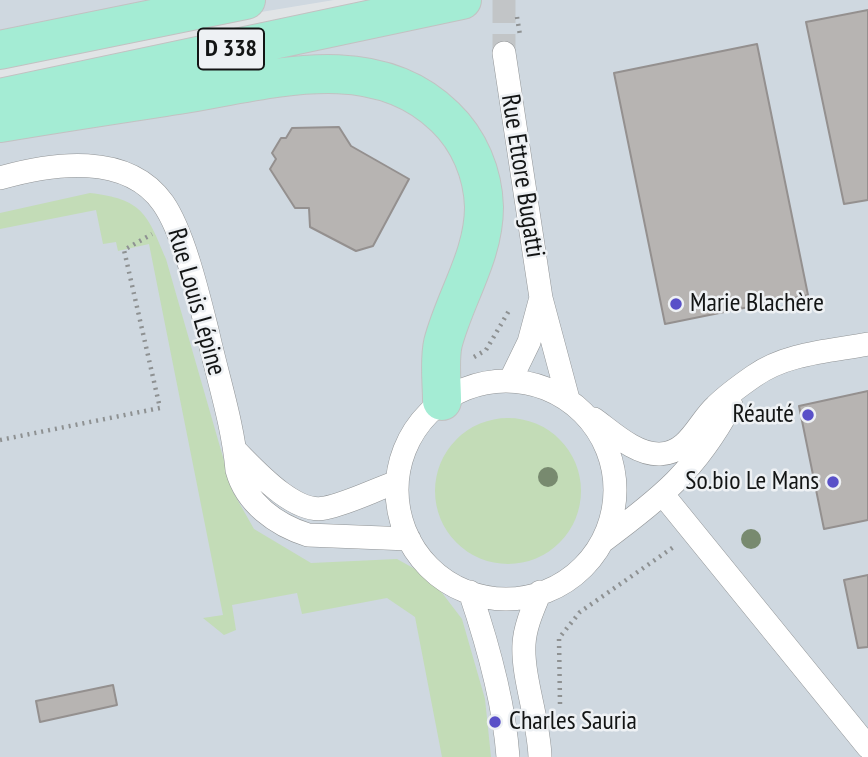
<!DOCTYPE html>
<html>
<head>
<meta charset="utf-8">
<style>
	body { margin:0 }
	canvas { display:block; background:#e1e4e6 }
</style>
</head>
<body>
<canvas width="868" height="757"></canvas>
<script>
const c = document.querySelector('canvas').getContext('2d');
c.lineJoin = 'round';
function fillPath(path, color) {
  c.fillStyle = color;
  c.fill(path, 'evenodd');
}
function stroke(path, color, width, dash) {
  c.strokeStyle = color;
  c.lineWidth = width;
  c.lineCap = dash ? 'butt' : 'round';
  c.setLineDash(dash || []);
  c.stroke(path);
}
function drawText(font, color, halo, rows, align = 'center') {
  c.font = font + ' "PT Sans Narrow",sans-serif';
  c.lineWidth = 5;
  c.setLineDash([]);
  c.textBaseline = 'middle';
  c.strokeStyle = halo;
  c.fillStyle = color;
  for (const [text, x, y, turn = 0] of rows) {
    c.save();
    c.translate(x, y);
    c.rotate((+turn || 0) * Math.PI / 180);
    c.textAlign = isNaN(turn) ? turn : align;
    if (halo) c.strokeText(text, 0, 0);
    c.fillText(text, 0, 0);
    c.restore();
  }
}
fillPath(new Path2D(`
	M 0,0 L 334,0 L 0,55 Z
	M 394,0 L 868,0 L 868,757 L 0,757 L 0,100 Z`), '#cfd8e0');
fillPath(new Path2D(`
	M 90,193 C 142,199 147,213 166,259 L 233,492 L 254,529 L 311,563 L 397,559 L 424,574 L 436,585 L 462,619 L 485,699 L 491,757 L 442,757 L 415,617 L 387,598 L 302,614 L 297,593 L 232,605 L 236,630 L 224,635 L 203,618 L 223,615 L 149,244 L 118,251 L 116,242 L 103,244 L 96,210 L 0,229 L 0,213 Z
	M435 491a73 73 0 1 1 146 0a73 73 0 1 1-146 0Z`), '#c3dcb7');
const building = new Path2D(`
	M 868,10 L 868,200 L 844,204 L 806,22 Z
	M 757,44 L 808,295 L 665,324 L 614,73 Z
	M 339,127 L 351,146 L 409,179 L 373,246 L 356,251 L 310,227 L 309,208 L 295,208 L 270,169 L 276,159 L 272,153 L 281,138 L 286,138 L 292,128 Z
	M 868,391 L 868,520 L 824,529 L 799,406 Z
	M 868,575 L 868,647 L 858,648 L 844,580 Z
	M 113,685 L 117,705 L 40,722 L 36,701 Z`);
fillPath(building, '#b7b4b2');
stroke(building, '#94908f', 2);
stroke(new Path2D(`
	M 504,0 L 504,53`), '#c2c5c7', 23, [23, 11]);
const minor = new Path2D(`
	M 504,53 L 541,298 L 568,399
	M 0,178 C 52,163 127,152 163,203 C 184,233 199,298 208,334 C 218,379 233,424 237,470 C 246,503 276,525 308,535 L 409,539
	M 510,381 L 529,342 L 540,301
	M397 490a109 109 0 1 1 218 0a109 109 0 1 1-218 0Z
	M 594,419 C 612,432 636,455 660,454 C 689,453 698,422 716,406 C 727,395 741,385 754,376 C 786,353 831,351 868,344
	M 236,451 C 255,470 295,515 325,508 C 349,503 374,490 397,482
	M 664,496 L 868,747
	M 603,541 C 661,498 696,470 731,405
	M 470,592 C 488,645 504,701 508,757
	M 540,757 C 539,720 522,677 524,644 C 525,626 533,609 540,592`);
const trunk = new Path2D(`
	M 0,50 L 246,0
	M 0,98 L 462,0
	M 0,123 C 59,113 119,104 178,95 C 266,81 373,46 445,117 C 469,140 483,173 484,207 C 484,256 455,297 443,343 C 439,360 442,383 442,401`);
stroke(minor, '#919496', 24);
stroke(trunk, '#c2c2c2', 40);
stroke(new Path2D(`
	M 517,17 L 520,35
	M 474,357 L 486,350 L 510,309
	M 0,440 L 160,408 L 124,250 L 152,234
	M 560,704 L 559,638 L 580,612 L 675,546`), '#8e9192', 4.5, [2, 5]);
stroke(minor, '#fff', 23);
stroke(trunk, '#a4ecd4', 38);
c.fillStyle = '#788a6f';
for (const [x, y] of [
	[548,477],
	[751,539]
]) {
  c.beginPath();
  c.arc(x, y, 10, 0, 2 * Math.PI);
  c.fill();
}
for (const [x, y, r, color] of [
	[676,304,7,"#5950c8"],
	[808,415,7,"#5950c8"],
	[833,482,7,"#5950c8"],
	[495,722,7,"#5950c8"]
]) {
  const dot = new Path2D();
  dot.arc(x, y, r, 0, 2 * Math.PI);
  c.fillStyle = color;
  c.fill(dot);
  stroke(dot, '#eef1f4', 2.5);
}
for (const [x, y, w] of [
	[231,49,66]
]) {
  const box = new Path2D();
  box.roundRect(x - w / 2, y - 20.5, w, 41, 5);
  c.fillStyle = '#eef1f4';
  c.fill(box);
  stroke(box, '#131515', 2);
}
drawText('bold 24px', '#131515', null, [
	["D 338",231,49]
]);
drawText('26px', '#131515', '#eef1f4', [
	["Rue Ettore Bugatti",522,176,81],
	["Rue Louis Lépine",196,302,74]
]);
drawText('26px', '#131515', '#eef1f4', [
	["Marie Blachère",690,304],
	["Réauté",794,415,"right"],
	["So.bio Le Mans",819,482,"right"],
	["Charles Sauria",509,722]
], 'left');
</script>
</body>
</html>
